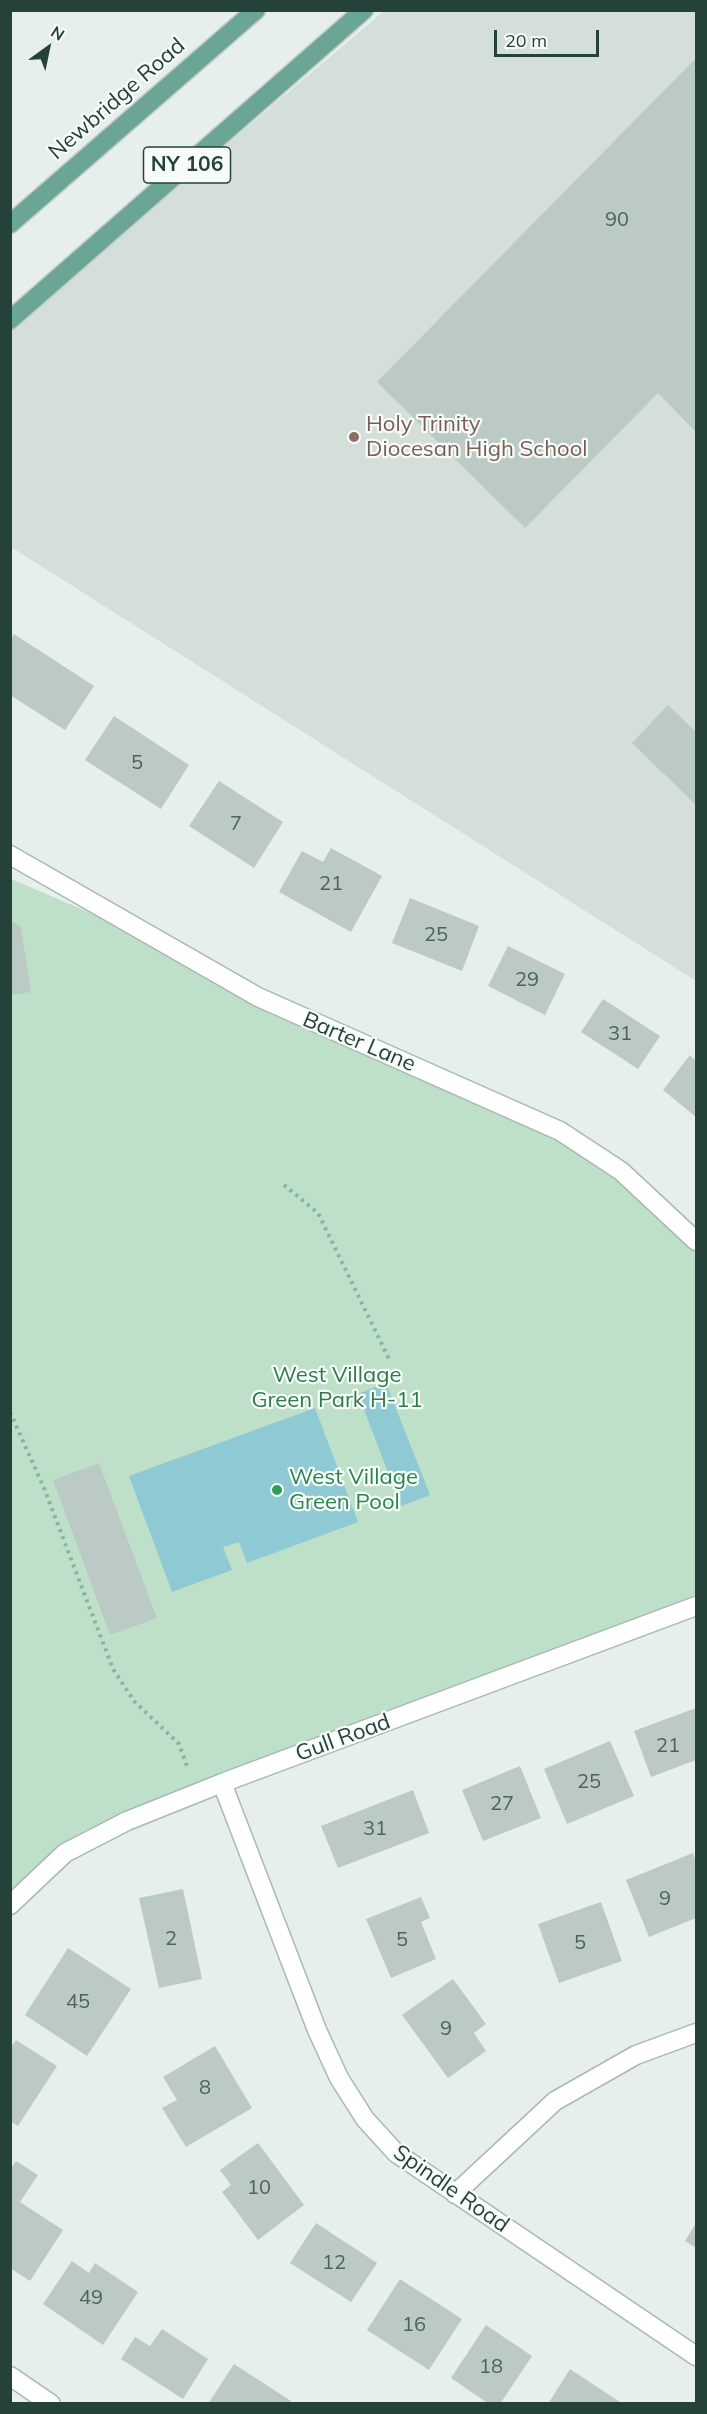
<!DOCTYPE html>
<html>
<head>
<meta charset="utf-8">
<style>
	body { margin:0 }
	#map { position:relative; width:707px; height:2414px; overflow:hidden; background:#e6efeb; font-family:Mulish,sans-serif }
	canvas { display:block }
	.frame { position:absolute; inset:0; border:12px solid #24423a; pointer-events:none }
	.north { position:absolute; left:18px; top:18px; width:60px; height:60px; -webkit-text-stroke:4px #f7fbf9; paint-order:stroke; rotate:33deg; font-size:16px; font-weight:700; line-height:24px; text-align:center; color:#24423a }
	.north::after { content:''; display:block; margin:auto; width:21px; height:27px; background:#24423a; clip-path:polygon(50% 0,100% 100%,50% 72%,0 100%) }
	.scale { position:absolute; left:494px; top:30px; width:105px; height:27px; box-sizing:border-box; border:3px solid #24423a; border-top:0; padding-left:8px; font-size:18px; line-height:21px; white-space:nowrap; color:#24423a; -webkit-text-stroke:4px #f7fbf9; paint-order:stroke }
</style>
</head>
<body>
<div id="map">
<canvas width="707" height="2414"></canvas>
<div class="frame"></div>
<div class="north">N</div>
<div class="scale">20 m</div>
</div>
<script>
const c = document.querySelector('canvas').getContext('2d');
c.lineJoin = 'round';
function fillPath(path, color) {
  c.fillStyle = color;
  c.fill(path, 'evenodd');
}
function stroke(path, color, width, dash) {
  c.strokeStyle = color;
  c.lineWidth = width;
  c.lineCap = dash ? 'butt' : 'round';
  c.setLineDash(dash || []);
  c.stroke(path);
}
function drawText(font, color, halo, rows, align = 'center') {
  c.font = font + ' Mulish,sans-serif';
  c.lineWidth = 4.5;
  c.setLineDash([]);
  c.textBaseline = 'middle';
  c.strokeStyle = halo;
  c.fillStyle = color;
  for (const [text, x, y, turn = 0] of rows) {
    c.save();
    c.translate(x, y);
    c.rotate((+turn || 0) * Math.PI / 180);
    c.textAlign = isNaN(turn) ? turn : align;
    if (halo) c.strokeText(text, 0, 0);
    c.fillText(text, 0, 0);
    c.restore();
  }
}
fillPath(new Path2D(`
	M 384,11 L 696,11 L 696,981 L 11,547 L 10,328 Z`), '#d4dfda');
fillPath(new Path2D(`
	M 11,879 L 182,952 L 560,1131 L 666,1219 L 696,1253 L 696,1599 L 86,1830 L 11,1895 Z`), '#bfe0c8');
fillPath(new Path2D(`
	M 386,1383 L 430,1495 L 401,1506 L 358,1394 Z
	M 315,1408 L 358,1522 L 247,1563 L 239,1542 L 223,1547 L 232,1570 L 172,1592 L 129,1476 Z`), '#8ec9d4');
fillPath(new Path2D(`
	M 696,58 L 696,432 L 658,393 L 525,528 L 377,382 Z
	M 14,634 L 94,686 L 65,730 L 10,695 L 10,640 Z
	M 668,705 L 696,732 L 696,805 L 632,743 Z
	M 114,716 L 189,765 L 161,809 L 85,760 Z
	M 219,781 L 283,822 L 254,868 L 189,826 Z
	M 331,848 L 382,876 L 351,932 L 279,892 L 302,851 L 323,862 Z
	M 410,898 L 479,926 L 462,971 L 392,943 Z
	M 10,920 L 21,927 L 31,992 L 10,995 Z
	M 508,946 L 565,974 L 545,1015 L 488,986 Z
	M 603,999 L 660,1036 L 638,1069 L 581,1032 Z
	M 690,1055 L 696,1061 L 696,1117 L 663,1090 Z
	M 99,1463 L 157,1618 L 110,1635 L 53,1480 Z
	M 696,1708 L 696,1760 L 651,1777 L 634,1731 Z
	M 610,1741 L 634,1796 L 567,1824 L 544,1769 Z
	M 520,1766 L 541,1818 L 483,1841 L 462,1790 Z
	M 413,1790 L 429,1833 L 338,1868 L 321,1826 Z
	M 693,1853 L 696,1862 L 696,1918 L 649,1937 L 626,1880 Z
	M 183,1889 L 202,1979 L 159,1988 L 139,1898 Z
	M 421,1897 L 430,1918 L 421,1922 L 436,1959 L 391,1978 L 366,1919 Z
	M 601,1902 L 622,1961 L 559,1983 L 538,1924 Z
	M 68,1948 L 131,1989 L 87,2056 L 25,2015 Z
	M 453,1979 L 486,2024 L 474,2033 L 486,2051 L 448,2078 L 402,2015 Z
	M 16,2040 L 57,2066 L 18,2126 L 10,2121 L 10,2048 Z
	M 215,2046 L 252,2108 L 186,2147 L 162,2108 L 177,2100 L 163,2077 Z
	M 258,2143 L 304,2205 L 258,2240 L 222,2192 L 231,2185 L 220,2170 Z
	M 16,2161 L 38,2175 L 20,2202 L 63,2230 L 30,2281 L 10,2268 L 10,2169 Z
	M 316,2223 L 377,2263 L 351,2302 L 290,2263 Z
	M 696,2223 L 696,2248 L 685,2241 Z
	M 72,2261 L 89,2273 L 95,2263 L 138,2292 L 103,2345 L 43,2304 Z
	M 400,2279 L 462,2319 L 429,2370 L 367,2330 Z
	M 486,2325 L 532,2356 L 500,2404 L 489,2404 L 451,2378 Z
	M 162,2329 L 208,2359 L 183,2399 L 121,2359 L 135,2337 L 150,2346 Z
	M 234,2364 L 291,2401 L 290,2404 L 208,2404 Z
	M 570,2369 L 623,2404 L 548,2404 Z`), '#bbcac4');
const street = new Path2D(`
	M 10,855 L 258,997 L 560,1131 L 621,1171 L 696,1241
	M 222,1783 L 317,2030 L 339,2078 L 365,2119 L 396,2153 L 696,2356
	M 10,1905 L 65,1853 L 127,1821 L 222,1783 L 696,1606
	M 455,2194 L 555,2101 L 636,2055 L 696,2033
	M 10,2376 L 51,2404`);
const primary = new Path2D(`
	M 10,224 L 256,10
	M 10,320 L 364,10`);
stroke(street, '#a8b8b2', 21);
stroke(primary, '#c2cac8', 21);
stroke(new Path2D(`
	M 284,1185 L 318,1213 L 390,1361
	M 10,1412 L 44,1488 L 113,1669 L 134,1701 L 179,1744 L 188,1769`), '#86b3a5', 4, [3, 4.5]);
stroke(street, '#fff', 18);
stroke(primary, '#6aa596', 18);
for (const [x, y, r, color] of [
	[354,437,6,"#8d6e63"],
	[277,1490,6,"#2e9e5b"]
]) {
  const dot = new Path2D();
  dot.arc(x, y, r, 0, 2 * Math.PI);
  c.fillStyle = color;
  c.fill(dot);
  stroke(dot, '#f7fbf9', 2);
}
drawText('20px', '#4a645c', null, [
	["90",617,220],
	["5",137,763],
	["7",236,824],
	["21",331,884],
	["25",436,935],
	["29",527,980],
	["31",620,1034],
	["21",668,1746],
	["25",589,1782],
	["27",502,1804],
	["31",375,1829],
	["9",665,1899],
	["2",171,1939],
	["5",402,1940],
	["5",580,1943],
	["45",78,2002],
	["9",446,2029],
	["8",205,2088],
	["10",259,2188],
	["12",334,2263],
	["49",91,2298],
	["16",414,2325],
	["18",491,2367]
]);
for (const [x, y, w] of [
	[187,165,87]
]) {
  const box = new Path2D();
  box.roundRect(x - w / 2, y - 18, w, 36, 4.5);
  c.fillStyle = '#f7fbf9';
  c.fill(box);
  stroke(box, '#24423a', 1.5);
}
drawText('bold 21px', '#24423a', null, [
	["NY 106",187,165]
]);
drawText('22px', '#24423a', '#f7fbf9', [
	["Newbridge Road",117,99,-41],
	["Barter Lane",359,1042,23],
	["Gull Road",343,1738,-20],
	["Spindle Road",451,2189,35]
]);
drawText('22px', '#785e54', '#f7fbf9', [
	["Holy Trinity",366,424],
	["Diocesan High School",366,449]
], 'left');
drawText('22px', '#2d7a4b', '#f7fbf9', [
	["West Village",337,1375],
	["Green Park H-11",337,1400]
]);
drawText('22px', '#27864d', '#f7fbf9', [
	["West Village",289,1477],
	["Green Pool",289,1502]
], 'left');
</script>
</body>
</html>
